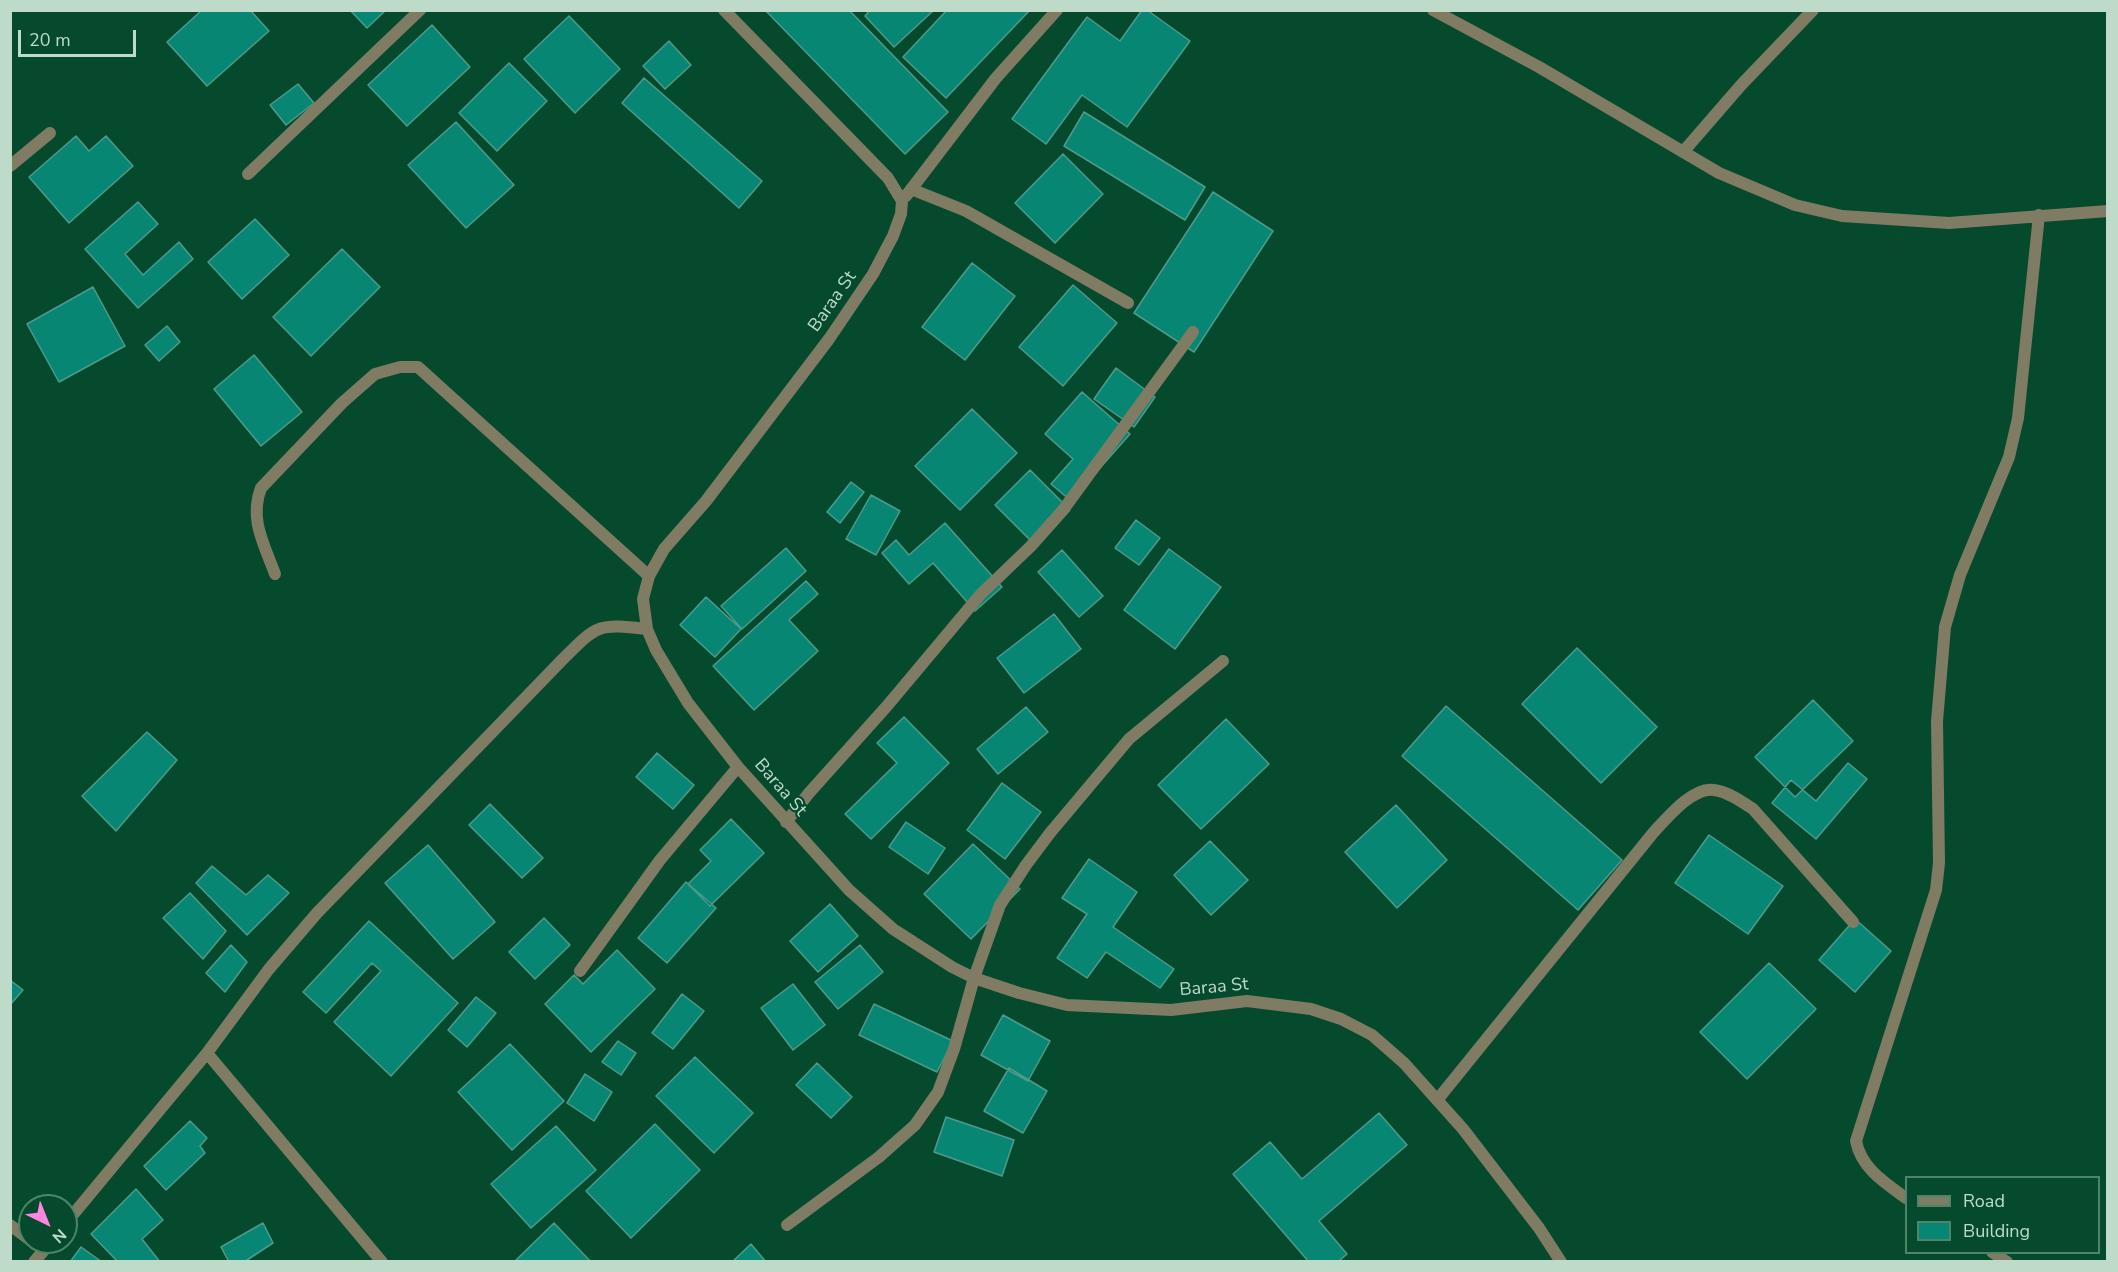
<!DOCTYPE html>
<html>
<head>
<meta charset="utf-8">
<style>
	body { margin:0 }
	#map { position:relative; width:2118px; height:1272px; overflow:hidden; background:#064a2d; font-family:"Nunito Sans",sans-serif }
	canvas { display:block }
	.frame { position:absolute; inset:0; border:12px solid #bddbc8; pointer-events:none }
	.legend { position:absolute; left:1905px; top:1176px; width:195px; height:78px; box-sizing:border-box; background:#064a2d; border:2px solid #4f846b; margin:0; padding:8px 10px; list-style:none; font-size:18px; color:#bddbc8 }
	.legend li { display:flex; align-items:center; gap:12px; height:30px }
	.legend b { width:30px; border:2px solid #4f846b }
	.north { position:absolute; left:18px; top:1194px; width:60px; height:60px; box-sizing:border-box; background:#064a2d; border:2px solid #4f846b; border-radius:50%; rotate:137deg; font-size:16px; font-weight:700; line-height:24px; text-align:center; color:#bddbc8 }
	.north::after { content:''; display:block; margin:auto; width:21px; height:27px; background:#ff85de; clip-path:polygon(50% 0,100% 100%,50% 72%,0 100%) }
	.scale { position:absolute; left:18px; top:30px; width:118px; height:27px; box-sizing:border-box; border:3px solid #bddbc8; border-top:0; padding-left:8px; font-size:18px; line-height:21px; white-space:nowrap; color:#bddbc8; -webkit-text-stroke:4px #064a2d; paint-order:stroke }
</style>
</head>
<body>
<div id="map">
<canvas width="2118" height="1272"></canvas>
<div class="frame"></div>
<ul class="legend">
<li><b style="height:8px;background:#807b63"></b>Road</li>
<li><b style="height:16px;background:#088674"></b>Building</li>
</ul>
<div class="north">N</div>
<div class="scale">20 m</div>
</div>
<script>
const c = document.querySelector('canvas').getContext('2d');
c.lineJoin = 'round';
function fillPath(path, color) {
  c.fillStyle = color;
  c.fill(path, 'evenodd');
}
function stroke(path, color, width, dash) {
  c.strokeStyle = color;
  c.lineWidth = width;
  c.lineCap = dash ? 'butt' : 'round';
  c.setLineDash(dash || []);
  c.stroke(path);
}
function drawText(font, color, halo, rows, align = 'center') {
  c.font = font + ' "Nunito Sans",sans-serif';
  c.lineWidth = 4.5;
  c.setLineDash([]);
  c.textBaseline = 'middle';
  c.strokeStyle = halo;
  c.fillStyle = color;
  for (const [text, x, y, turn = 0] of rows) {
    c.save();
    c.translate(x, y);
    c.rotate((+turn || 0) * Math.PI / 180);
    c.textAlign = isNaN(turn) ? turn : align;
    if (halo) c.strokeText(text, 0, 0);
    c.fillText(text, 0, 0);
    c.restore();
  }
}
const building = new Path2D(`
	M 202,10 L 250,10 L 269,31 L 207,86 L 167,42 Z
	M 350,10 L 386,10 L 367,28 Z
	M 765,10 L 849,10 L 948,112 L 905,154 Z
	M 870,10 L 934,10 L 894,47 L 865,16 Z
	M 947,10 L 1030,10 L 946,98 L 903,57 Z
	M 1142,10 L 1147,10 L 1190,41 L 1127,127 L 1082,95 L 1046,144 L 1012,119 L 1087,17 L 1120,41 Z
	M 569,16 L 620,69 L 575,113 L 524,59 Z
	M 432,25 L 470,67 L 407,126 L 368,85 Z
	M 669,41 L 691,65 L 665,89 L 643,66 Z
	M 509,63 L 547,101 L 497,151 L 459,113 Z
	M 644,78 L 762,181 L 739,208 L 622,103 Z
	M 298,84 L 314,103 L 286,125 L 270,105 Z
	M 1084,112 L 1205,187 L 1185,220 L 1064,146 Z
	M 456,122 L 514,185 L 466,228 L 408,165 Z
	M 76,136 L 89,151 L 106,136 L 133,166 L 69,223 L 29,177 Z
	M 1063,154 L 1103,194 L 1055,243 L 1015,203 Z
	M 1213,192 L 1273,231 L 1194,352 L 1134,313 Z
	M 138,202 L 158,224 L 125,254 L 143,275 L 179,242 L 193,259 L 138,308 L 85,249 Z
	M 255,219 L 289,255 L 242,299 L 208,262 Z
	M 342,249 L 380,287 L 311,356 L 273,317 Z
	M 972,263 L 1015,296 L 965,360 L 922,327 Z
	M 1073,285 L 1117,323 L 1063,386 L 1019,347 Z
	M 93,287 L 125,346 L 59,382 L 27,324 Z
	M 167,326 L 180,342 L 159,361 L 145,345 Z
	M 254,355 L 302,412 L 261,446 L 214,389 Z
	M 1116,368 L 1155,397 L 1134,427 L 1094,399 Z
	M 1082,392 L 1130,434 L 1071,501 L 1051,484 L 1073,459 L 1045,434 Z
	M 972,409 L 1017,453 L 960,510 L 915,466 Z
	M 1030,470 L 1070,510 L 1035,545 L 995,505 Z
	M 851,482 L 864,492 L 840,523 L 827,512 Z
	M 871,495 L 900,511 L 876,555 L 846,539 Z
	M 1136,520 L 1160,538 L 1139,565 L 1115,548 Z
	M 945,523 L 1002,587 L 975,611 L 933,563 L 909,584 L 882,553 L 896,540 L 909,555 Z
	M 786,548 L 806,571 L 742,629 L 721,606 Z
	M 1169,549 L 1221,587 L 1175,649 L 1124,610 Z
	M 1062,550 L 1103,596 L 1079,617 L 1038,572 Z
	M 806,581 L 818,594 L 789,620 L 818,651 L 754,710 L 713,666 Z
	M 706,597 L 741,629 L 715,657 L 680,625 Z
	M 1054,614 L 1081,649 L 1024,693 L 997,658 Z
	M 1577,648 L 1657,727 L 1601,783 L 1522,704 Z
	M 1813,700 L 1853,741 L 1795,797 L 1755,757 Z
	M 1446,706 L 1622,860 L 1578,910 L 1402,756 Z
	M 1026,707 L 1048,732 L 998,774 L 977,749 Z
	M 904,717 L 949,763 L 871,839 L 845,814 L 897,763 L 877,743 Z
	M 1226,719 L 1269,764 L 1201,829 L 1158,785 Z
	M 147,732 L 177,760 L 116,831 L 82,796 Z
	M 657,753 L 694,785 L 673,809 L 636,777 Z
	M 1848,763 L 1867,779 L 1816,839 L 1772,803 L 1791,780 L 1816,801 Z
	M 1002,783 L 1041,812 L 1005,859 L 967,830 Z
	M 490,804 L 543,858 L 522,878 L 469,825 Z
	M 1396,805 L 1447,860 L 1397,908 L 1345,852 Z
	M 731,819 L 764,853 L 710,906 L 688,884 L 711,861 L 700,850 Z
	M 906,822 L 945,848 L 928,874 L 889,847 Z
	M 1709,835 L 1783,886 L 1748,934 L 1675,883 Z
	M 1210,841 L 1248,880 L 1211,915 L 1174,875 Z
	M 973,844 L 1020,889 L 971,939 L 924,894 Z
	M 428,845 L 495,922 L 453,959 L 385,883 Z
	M 1089,859 L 1137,892 L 1113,927 L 1174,969 L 1160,988 L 1106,952 L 1087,978 L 1057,958 L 1087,914 L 1062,898 Z
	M 212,866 L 246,895 L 268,875 L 289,893 L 247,935 L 196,883 Z
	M 686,882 L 716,908 L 667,963 L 638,938 Z
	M 190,893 L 226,931 L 203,959 L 163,918 Z
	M 830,904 L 858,936 L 818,972 L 790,941 Z
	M 544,918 L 570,945 L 535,979 L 509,952 Z
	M 1855,919 L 1891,951 L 1855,992 L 1819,960 Z
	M 369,921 L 458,1003 L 391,1076 L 334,1022 L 381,971 L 372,963 L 326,1013 L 303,992 Z
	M 231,945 L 247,962 L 225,992 L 206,973 Z
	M 860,945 L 883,972 L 838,1009 L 815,982 Z
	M 617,950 L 655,989 L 591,1052 L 545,1004 L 574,975 L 583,984 Z
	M 1769,963 L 1816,1009 L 1747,1079 L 1700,1032 Z
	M 10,980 L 23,990 L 10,1005 Z
	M 793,984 L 825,1025 L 793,1050 L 761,1008 Z
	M 682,994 L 704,1011 L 673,1049 L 652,1033 Z
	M 476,997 L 496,1013 L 467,1047 L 448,1030 Z
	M 874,1004 L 953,1041 L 937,1072 L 859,1035 Z
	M 1003,1015 L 1050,1041 L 1028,1081 L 981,1055 Z
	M 618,1041 L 636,1053 L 621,1075 L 602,1062 Z
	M 510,1044 L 564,1101 L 512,1150 L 458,1092 Z
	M 695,1057 L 753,1113 L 714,1153 L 656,1096 Z
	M 817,1063 L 852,1097 L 831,1118 L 796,1085 Z
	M 1009,1068 L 1047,1091 L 1023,1133 L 984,1111 Z
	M 585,1074 L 612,1092 L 594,1121 L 567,1103 Z
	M 1379,1113 L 1407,1145 L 1319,1221 L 1347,1254 L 1338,1262 L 1309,1262 L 1233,1174 L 1270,1142 L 1302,1179 Z
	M 946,1117 L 1014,1140 L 1002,1176 L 934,1152 Z
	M 190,1121 L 207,1138 L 200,1146 L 205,1153 L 166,1190 L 144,1166 Z
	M 655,1124 L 700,1170 L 631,1238 L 586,1191 Z
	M 556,1126 L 596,1170 L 531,1228 L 491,1184 Z
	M 136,1189 L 163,1220 L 142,1239 L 160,1262 L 118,1262 L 91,1234 Z
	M 263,1223 L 273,1243 L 244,1262 L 229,1262 L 221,1247 Z
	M 554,1223 L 591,1262 L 514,1262 Z
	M 751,1244 L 766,1262 L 732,1262 Z
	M 81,1247 L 102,1262 L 70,1262 Z`);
fillPath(building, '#088674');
stroke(building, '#4d9b8b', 1.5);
stroke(new Path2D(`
	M 1683,152 L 1742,84 L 1813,10`), '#807b63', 12);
stroke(new Path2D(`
	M 724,10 L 888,178 L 902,201 L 901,214 L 893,236 L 873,274 L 829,339 L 706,501 L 664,549 L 649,576 L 643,599 L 647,629 L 656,650 L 688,703 L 738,767 L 849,890 L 893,929 L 952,967 L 974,978 L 1019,993 L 1067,1005 L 1171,1010 L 1247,1001 L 1311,1009 L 1341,1019 L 1372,1035 L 1404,1063 L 1463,1129 L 1539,1228 L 1561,1262
	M 1433,10 L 1539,67 L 1719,173 L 1795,205 L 1842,216 L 1949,223 L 2108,211
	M 10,166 L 50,133
	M 248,174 L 420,10
	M 911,189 L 966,211 L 1128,303
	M 906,196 L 996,78 L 1057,10
	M 275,574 C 264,544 249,519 261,488 L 342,403 L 375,374 L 400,367 L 418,367 L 649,576
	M 786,822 L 809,793 L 887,706 L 980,595 L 1031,546 L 1063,510 L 1193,332
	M 580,971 L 660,860 L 738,767
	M 207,1053 L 382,1262
	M 1438,1099 L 1653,833 C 1666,819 1693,786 1714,790 C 1728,792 1741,801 1753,809 L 1853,922
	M 1906,1198 C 1885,1183 1861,1168 1856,1141 L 1936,890 L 1939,863 L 1937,721 L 1945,627 L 1960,575 L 2009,457 L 2018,418 L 2039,215
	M 66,1223 L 207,1053 L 269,969 L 317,913 L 562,660 C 597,625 597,623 647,629
	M 10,1225 L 30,1240
	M 787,1225 L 879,1157 L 915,1125 L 938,1092 L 954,1049 L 974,978 L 1000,905 L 1026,865 L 1050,833 L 1129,739 L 1223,661
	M 1992,1252 L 2007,1262
	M 34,1262 L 51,1242`), '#807b63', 12);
drawText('18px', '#bddbc8', '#064a2d', [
	["Baraa St",833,302,-55],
	["Baraa St",780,788,49],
	["Baraa St",1214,988,-5]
]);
</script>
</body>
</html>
